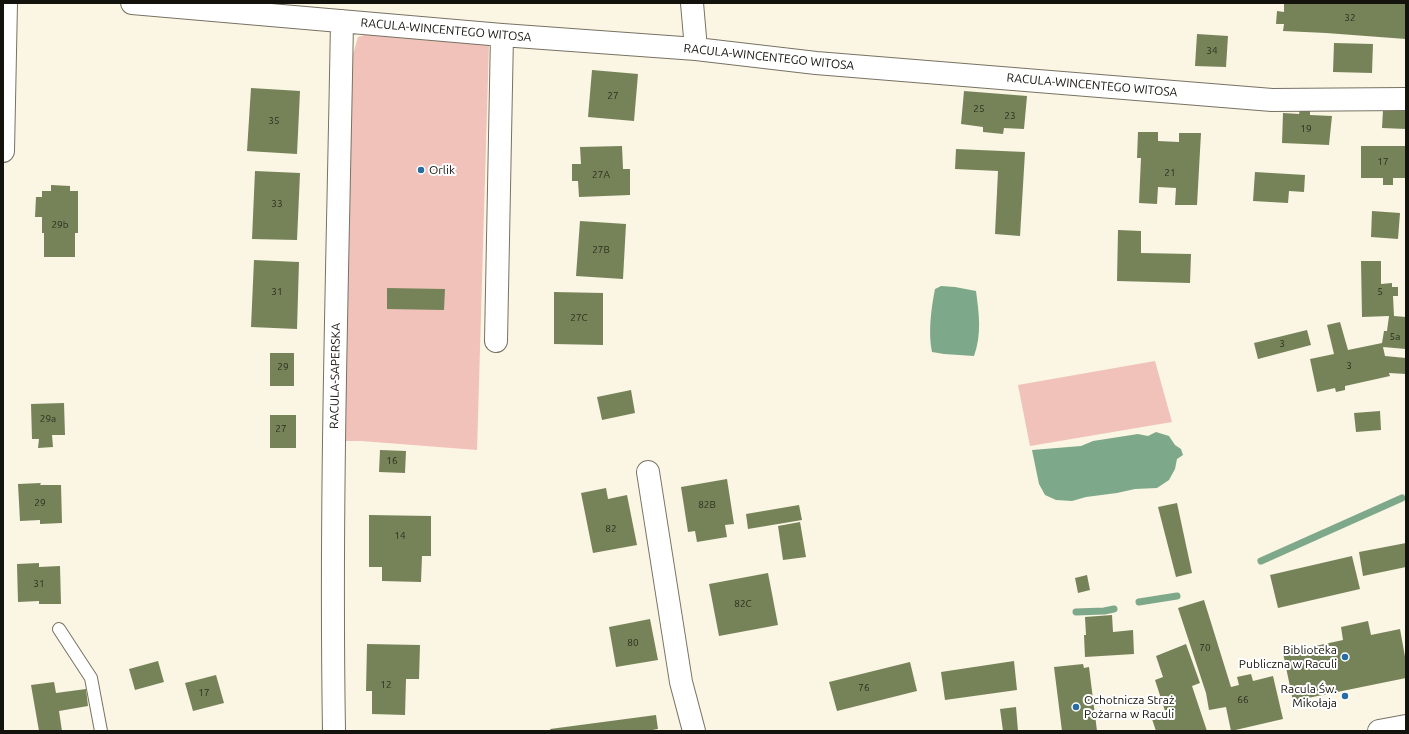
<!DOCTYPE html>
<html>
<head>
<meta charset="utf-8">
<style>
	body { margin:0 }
	#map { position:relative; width:1409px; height:734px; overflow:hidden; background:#fbf5e4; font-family:Ubuntu,sans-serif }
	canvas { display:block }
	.frame { position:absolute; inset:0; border:4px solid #14120c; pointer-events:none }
</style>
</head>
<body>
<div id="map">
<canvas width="1409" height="734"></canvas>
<div class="frame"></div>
</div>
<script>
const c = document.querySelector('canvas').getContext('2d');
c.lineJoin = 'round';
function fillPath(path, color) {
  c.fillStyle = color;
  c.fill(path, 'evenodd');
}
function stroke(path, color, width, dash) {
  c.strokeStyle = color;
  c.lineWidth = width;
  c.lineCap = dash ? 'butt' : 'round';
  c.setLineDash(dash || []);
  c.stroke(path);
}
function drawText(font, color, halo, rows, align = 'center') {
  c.font = font + ' Ubuntu,sans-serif';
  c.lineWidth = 4;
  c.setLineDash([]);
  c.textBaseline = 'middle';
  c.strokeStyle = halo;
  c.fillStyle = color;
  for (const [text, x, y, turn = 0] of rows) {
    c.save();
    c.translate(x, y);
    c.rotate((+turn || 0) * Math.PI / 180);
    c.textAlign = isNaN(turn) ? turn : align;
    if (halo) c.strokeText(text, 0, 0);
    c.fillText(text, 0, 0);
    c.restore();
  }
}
fillPath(new Path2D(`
	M 374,32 L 489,43 L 477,450 L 361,441 L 340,441 L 348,72 L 358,37 Z
	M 1155,361 L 1172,422 L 1030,446 L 1018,385 Z`), '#f0c2b9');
fillPath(new Path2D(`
	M 941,286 L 955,287 L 976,291 C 979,314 982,334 974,356 L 944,354 L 932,352 C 928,333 931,309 935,289 Z
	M 1156,432 L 1169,436 L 1175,445 L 1181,449 L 1183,455 L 1177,459 L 1175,469 L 1169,480 L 1157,488 L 1135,489 L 1117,493 L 1086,497 L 1072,501 L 1056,500 L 1045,495 L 1039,484 L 1032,450 L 1081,446 L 1093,441 L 1138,434 L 1148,436 Z`), '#7ea88a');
stroke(new Path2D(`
	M 1261,561 L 1402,498
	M 1139,602 L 1177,596
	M 1076,612 L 1104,611 L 1114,609`), '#7ea88a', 7);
fillPath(new Path2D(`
	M 1284,3 L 1406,3 L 1406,39 L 1326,33 L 1283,31 L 1284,24 L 1276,24 L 1277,11 L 1284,12 Z
	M 1197,34 L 1228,36 L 1226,67 L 1195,66 Z
	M 1334,43 L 1373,44 L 1372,73 L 1333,72 Z
	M 592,70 L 638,74 L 634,121 L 588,117 Z
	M 251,88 L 300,91 L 297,154 L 247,151 Z
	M 964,91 L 1027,96 L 1024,129 L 1004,128 L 1003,134 L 983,132 L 983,127 L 961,124 Z
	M 1300,109 L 1310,110 L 1310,115 L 1332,116 L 1329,145 L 1282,143 L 1283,113 L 1299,114 Z
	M 1383,110 L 1406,111 L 1406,129 L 1382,128 Z
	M 1138,132 L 1158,132 L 1158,141 L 1179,142 L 1179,133 L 1201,133 L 1197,205 L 1175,205 L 1176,188 L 1158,187 L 1157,204 L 1139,203 L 1141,158 L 1137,158 Z
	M 622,146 L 623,169 L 630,169 L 630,195 L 579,197 L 578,181 L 572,181 L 572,164 L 581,164 L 580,147 Z
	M 1361,146 L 1406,146 L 1406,178 L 1393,178 L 1393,185 L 1383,185 L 1383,178 L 1361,178 Z
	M 956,149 L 1025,152 L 1020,236 L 995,234 L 998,171 L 955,169 Z
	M 255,171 L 300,173 L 297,240 L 252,239 Z
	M 1255,172 L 1305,175 L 1304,192 L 1289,191 L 1288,203 L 1253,201 Z
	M 51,185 L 70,186 L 70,191 L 78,191 L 78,233 L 75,233 L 75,257 L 44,257 L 44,233 L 42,233 L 42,217 L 35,217 L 36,197 L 42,197 L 42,191 L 51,191 Z
	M 1372,211 L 1400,213 L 1398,239 L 1371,237 Z
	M 580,221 L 626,224 L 623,279 L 576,276 Z
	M 1118,230 L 1141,231 L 1141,253 L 1191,254 L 1190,283 L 1117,281 Z
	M 254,260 L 299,262 L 297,329 L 251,327 Z
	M 1361,261 L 1381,261 L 1381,284 L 1392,283 L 1392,287 L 1398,287 L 1398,296 L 1393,296 L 1394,316 L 1406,317 L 1406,349 L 1383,347 L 1385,356 L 1406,358 L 1406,374 L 1389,373 L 1390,376 L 1345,386 L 1345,390 L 1336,392 L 1335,388 L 1317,392 L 1310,359 L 1334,354 L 1327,325 L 1340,322 L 1348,350 L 1382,343 L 1384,331 L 1387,331 L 1389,316 L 1362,317 Z
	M 387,288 L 445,289 L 444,310 L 387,309 Z
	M 554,292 L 603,293 L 603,345 L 554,344 Z
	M 1307,330 L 1311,345 L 1258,359 L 1254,343 Z
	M 270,353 L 294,353 L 294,386 L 270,386 Z
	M 631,390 L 635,413 L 602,420 L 597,397 Z
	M 64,403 L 65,435 L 52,435 L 53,447 L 38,448 L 39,439 L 32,439 L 31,404 Z
	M 1380,411 L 1381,430 L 1356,432 L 1354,413 Z
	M 270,415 L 296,415 L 296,448 L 270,448 Z
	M 380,450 L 406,451 L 405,473 L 379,472 Z
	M 727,479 L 734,524 L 725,525 L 727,537 L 697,542 L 695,531 L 688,532 L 681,487 Z
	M 41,483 L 40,485 L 61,485 L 62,523 L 40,524 L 40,520 L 20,521 L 18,484 Z
	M 606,488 L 608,499 L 627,495 L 637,545 L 593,553 L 581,493 Z
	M 1177,503 L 1192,573 L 1176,577 L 1158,507 Z
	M 799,505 L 802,520 L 748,529 L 746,514 Z
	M 369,515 L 431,516 L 431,556 L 422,556 L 421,582 L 382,581 L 382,567 L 369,567 Z
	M 800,522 L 806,557 L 783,560 L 778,526 Z
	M 1406,543 L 1406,567 L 1363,576 L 1359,552 Z
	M 1352,556 L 1360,589 L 1278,608 L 1270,575 Z
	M 39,563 L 39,567 L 60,566 L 61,604 L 39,604 L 39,601 L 18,602 L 17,564 Z
	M 768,573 L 778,625 L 719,636 L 709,584 Z
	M 1087,575 L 1090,590 L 1078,593 L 1075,578 Z
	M 1204,600 L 1231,687 L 1239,685 L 1237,677 L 1251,674 L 1253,681 L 1273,676 L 1283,719 L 1231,731 L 1226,707 L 1209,710 L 1206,693 L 1178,608 Z
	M 1112,615 L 1113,632 L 1133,630 L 1134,654 L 1085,657 L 1084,635 L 1086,635 L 1085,617 Z
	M 650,619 L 658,660 L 616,667 L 609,627 Z
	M 1368,621 L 1371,635 L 1400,629 L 1406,662 L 1406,678 L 1293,701 L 1283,653 L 1343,640 L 1341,627 Z
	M 367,644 L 420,645 L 419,679 L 406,679 L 405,715 L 372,714 L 372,691 L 366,691 Z
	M 1186,644 L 1200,683 L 1192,686 L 1207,731 L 1156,731 L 1152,719 L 1166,714 L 1155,680 L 1163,677 L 1156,656 Z
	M 158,661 L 164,682 L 135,690 L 129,669 Z
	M 1014,661 L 1017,690 L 945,700 L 941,672 Z
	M 910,662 L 917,691 L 837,711 L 829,682 Z
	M 1083,664 L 1084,668 L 1089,667 L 1097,731 L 1062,731 L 1054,667 Z
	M 216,675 L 224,703 L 193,711 L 185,683 Z
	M 54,682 L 56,693 L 86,689 L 88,706 L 59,711 L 62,731 L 39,731 L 31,685 Z
	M 1016,707 L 1018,731 L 1003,731 L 1000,709 Z
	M 656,715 L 658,729 L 647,731 L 551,731 L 550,729 Z`), '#768359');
const lane = new Path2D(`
	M 59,629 L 91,678 L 101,731`);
const street = new Path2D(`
	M 132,3 L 502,35 L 696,49 L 816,63 L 1272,100 L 1406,99
	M 692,3 L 696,49
	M 3,151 L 6,3
	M 496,341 L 502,35
	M 648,472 L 681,682 L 694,731
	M 334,731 C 330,494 338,257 342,21`);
const secondary = new Path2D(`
	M 1379,731 L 1406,726`);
stroke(lane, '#777263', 14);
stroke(street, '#777263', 24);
stroke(secondary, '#777263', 24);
stroke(lane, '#fff', 12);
stroke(street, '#fff', 22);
stroke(secondary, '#fff', 22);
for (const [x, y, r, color] of [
	[421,170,4,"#286da2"],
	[1345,657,4,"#286da2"],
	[1345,696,4,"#286da2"],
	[1076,707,4,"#286da2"]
]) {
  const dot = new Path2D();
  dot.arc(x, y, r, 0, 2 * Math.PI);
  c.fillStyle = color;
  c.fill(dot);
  stroke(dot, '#fff', 1.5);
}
drawText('10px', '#2c2e1f', null, [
	["32",1350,18],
	["34",1212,51],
	["27",613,96],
	["25",979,109],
	["23",1010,116],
	["35",274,121],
	["19",1306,129],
	["17",1383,162],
	["21",1170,173],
	["27A",601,175],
	["33",277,204],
	["29b",60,225],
	["27B",601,250],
	["31",277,292],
	["5",1380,292],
	["27C",579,318],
	["5a",1395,337],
	["3",1282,344],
	["3",1349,366],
	["29",283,367],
	["29a",48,419],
	["27",281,429],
	["16",392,461],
	["29",40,503],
	["82B",707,505],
	["82",611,529],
	["14",400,536],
	["31",39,584],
	["82C",743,604],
	["80",633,643],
	["70",1205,648],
	["12",386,685],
	["76",864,688],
	["17",204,693],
	["66",1243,700]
]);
drawText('12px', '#14120c', '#fff', [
	["RACULA-WINCENTEGO WITOSA",446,30,5],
	["RACULA-WINCENTEGO WITOSA",769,57,6],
	["RACULA-WINCENTEGO WITOSA",1092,85,5],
	["RACULA-SAPERSKA",335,376,-89]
]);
drawText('12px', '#14120c', '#fff', [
	["Orlik",429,170],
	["Biblioteka",1337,650,"right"],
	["Publiczna w Raculi",1337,664,"right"],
	["Racula Św.",1337,689,"right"],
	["Mikołaja",1337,703,"right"],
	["Ochotnicza Straż",1084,700],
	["Pożarna w Raculi",1084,714]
], 'left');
</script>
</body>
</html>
